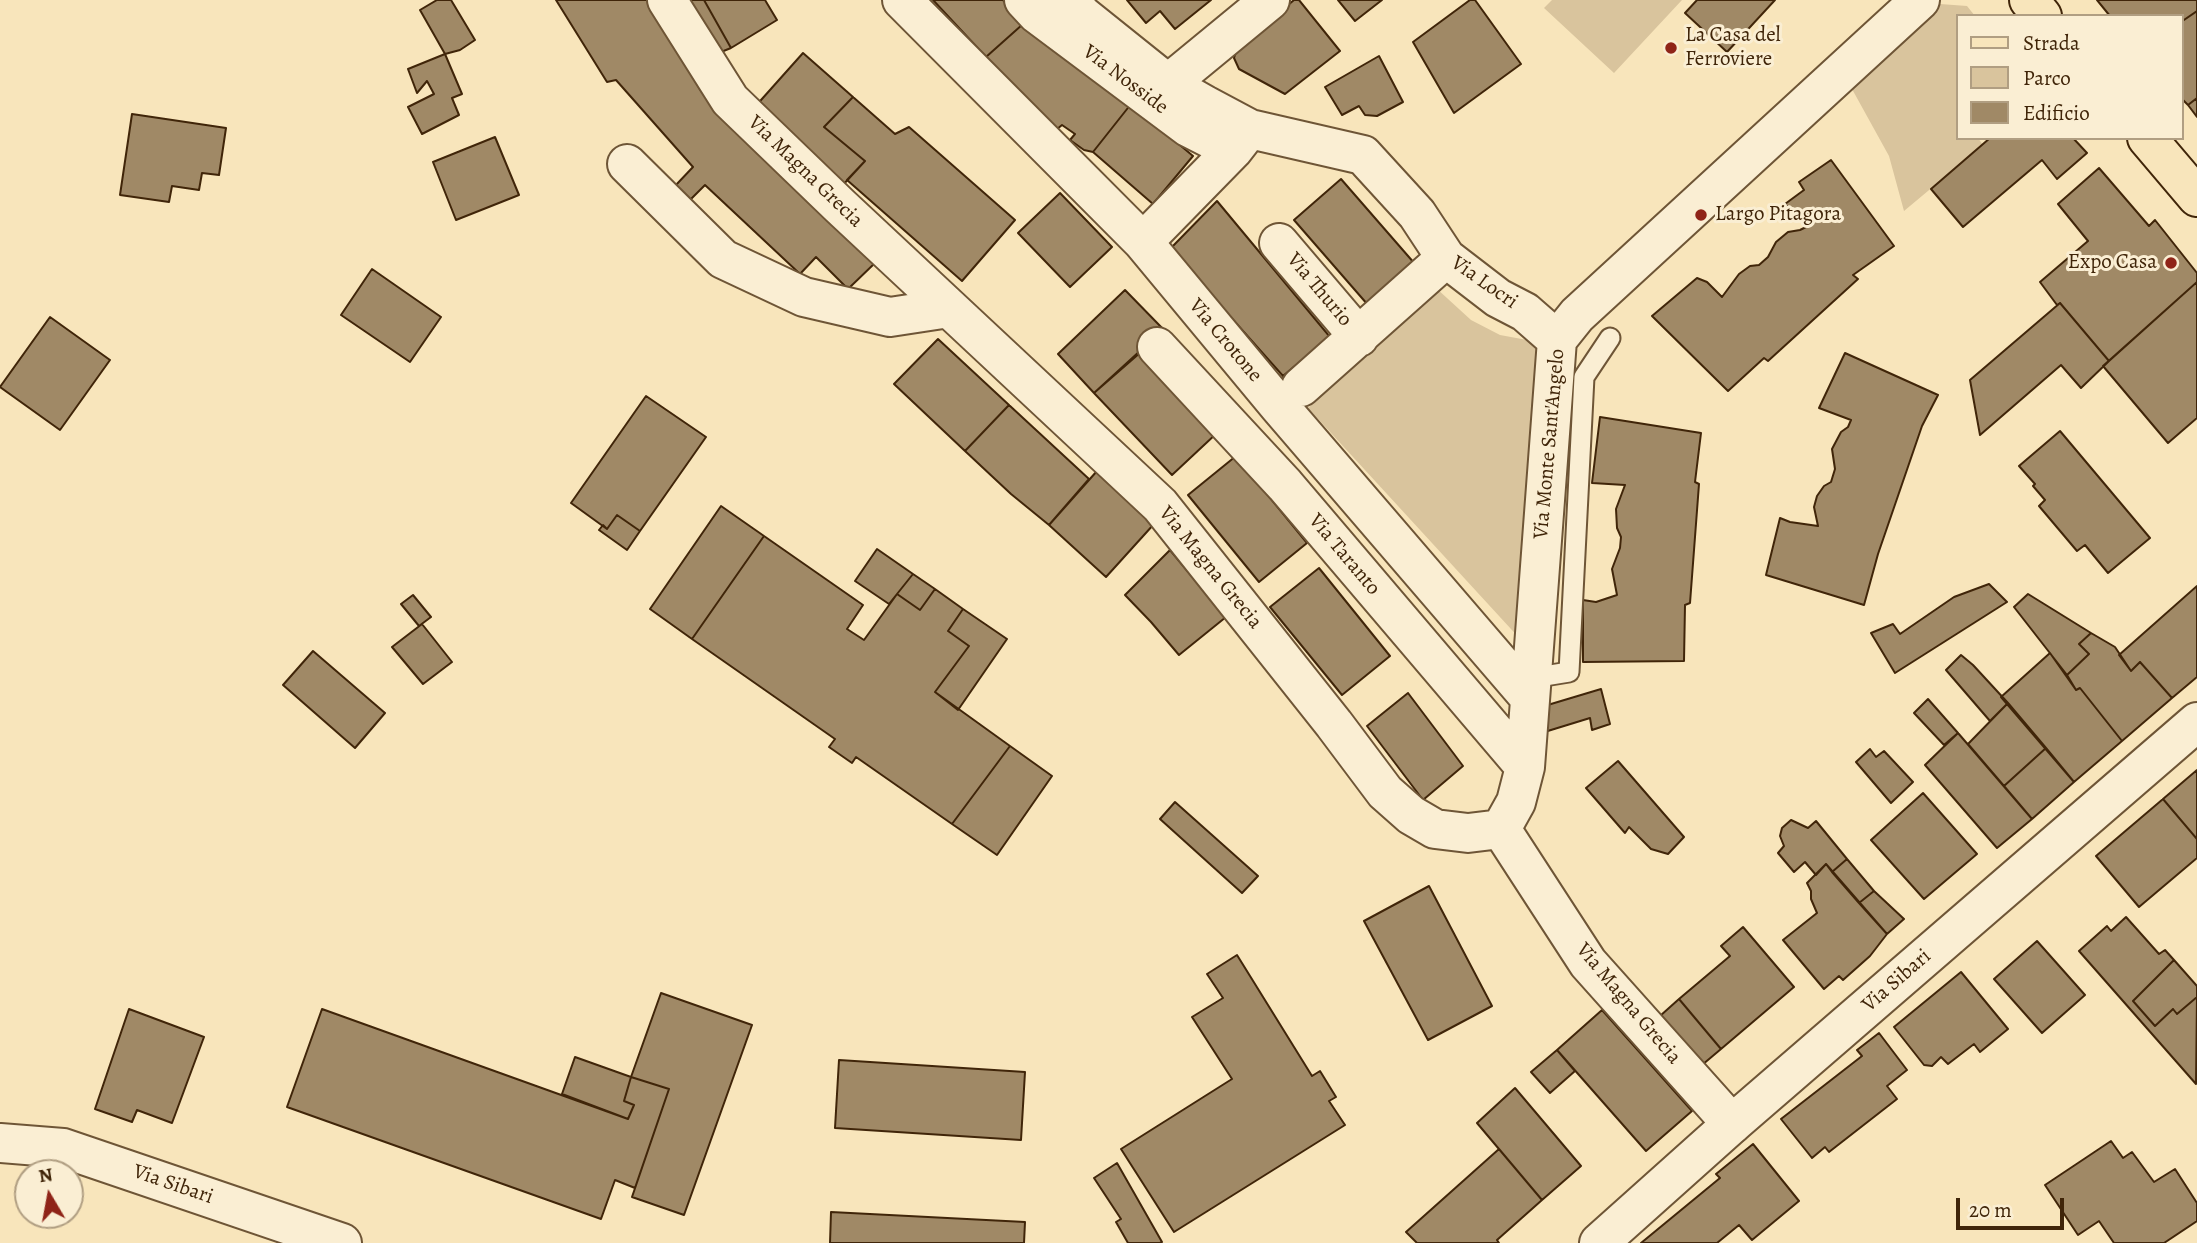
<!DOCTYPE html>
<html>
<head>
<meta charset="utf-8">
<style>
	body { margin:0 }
	#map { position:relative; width:2197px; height:1243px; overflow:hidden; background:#f8e5bb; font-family:Alegreya,serif }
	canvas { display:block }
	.legend { position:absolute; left:1956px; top:14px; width:228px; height:126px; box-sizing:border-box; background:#faeed3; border:2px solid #b09e82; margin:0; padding:9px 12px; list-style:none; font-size:21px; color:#402509 }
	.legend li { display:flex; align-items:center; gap:14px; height:35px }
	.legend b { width:35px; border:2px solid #b09e82 }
	.north { position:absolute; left:14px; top:1159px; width:70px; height:70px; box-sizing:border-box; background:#faeed3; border:2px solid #b09e82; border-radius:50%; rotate:350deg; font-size:19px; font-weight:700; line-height:28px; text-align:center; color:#402509 }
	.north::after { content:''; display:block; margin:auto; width:24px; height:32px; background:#8f2418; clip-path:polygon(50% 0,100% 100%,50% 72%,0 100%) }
	.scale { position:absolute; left:1956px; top:1198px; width:108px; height:32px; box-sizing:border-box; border:4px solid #402509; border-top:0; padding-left:9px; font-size:21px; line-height:24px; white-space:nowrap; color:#402509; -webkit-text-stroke:5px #faeed3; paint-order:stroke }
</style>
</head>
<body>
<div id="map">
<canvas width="2197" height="1243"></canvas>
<ul class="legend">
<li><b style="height:9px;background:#f8e5bb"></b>Strada</li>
<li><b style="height:19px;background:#d9c49d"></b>Parco</li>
<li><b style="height:19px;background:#a08966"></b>Edificio</li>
</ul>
<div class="north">N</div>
<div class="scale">20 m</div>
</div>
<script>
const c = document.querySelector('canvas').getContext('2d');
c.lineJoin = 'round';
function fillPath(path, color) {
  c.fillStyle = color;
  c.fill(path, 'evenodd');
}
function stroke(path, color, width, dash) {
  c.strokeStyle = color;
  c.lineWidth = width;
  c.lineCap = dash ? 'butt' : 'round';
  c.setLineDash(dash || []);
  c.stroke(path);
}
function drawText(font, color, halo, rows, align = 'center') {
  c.font = font + ' Alegreya,serif';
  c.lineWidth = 6;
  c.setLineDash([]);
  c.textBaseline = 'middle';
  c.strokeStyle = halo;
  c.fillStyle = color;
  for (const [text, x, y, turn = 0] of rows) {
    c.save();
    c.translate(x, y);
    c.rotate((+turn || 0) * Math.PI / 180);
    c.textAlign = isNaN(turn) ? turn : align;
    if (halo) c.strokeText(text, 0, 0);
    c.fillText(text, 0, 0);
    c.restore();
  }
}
fillPath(new Path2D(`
	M 1552,0 L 1682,0 L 1614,73 L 1544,8 Z
	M 1940,4 L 1967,6 L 1975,16 L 1957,16 L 1957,138 L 1978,138 L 1983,145 L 1904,211 L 1889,156 L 1852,89 L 1928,13 Z
	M 1436,288 L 1471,320 L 1500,335 L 1538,342 L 1522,641 L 1308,408 Z`), '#d9c49d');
const building = new Path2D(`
	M 437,0 L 451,0 L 475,40 L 460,50 L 445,54 L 420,10 Z
	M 556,0 L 648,0 L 701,91 L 876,262 L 848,289 L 816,257 L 800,274 L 705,185 L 690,200 L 675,186 L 693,167 L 616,80 L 607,82 Z
	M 686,0 L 704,0 L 731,48 L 716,54 Z
	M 704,0 L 765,0 L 777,20 L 731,48 Z
	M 933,0 L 1003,0 L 1023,24 L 986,57 Z
	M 1127,0 L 1211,0 L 1175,29 L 1160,11 L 1146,23 Z
	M 1294,0 L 1299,0 L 1340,51 L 1285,94 L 1239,69 L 1234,58 L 1237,48 Z
	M 1338,0 L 1382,0 L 1355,21 Z
	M 1470,0 L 1475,0 L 1521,64 L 1454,113 L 1413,42 Z
	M 1697,0 L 1775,0 L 1727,52 L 1685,13 Z
	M 2097,0 L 2197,0 L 2197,11 L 2181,22 L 2181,16 L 2110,16 Z
	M 2197,11 L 2197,98 L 2188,105 L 2181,98 L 2181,22 Z
	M 1023,24 L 1131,104 L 1093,152 L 1084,150 L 1070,140 L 1075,134 L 1062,125 L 1056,130 L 986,57 Z
	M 803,53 L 853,97 L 824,127 L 865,161 L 842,186 L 753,109 Z
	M 445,54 L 462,94 L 452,98 L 459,115 L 422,134 L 408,107 L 434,94 L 427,81 L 417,93 L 408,69 Z
	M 1379,56 L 1403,102 L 1377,116 L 1365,115 L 1359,106 L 1342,115 L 1325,87 Z
	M 853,97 L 895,134 L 909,127 L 1015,220 L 962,281 L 847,180 L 865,161 L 824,127 Z
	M 2197,98 L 2197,117 L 2188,105 Z
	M 1131,104 L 1193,156 L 1153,204 L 1093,152 Z
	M 132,114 L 226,128 L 219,175 L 202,173 L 199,190 L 172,186 L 169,202 L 120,195 Z
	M 495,137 L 519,195 L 456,220 L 433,162 Z
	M 1990,138 L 2073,138 L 2087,153 L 2057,179 L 2042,160 L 1963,227 L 1931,189 Z
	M 1831,160 L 1894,246 L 1853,275 L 1858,279 L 1768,361 L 1764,358 L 1728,391 L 1652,316 L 1697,278 L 1707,282 L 1722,297 L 1739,274 L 1750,266 L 1759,265 L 1768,257 L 1776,242 L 1788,232 L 1800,230 L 1806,227 L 1785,204 L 1804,190 L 1799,182 Z
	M 2099,168 L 2149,226 L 2155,220 L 2197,273 L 2197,282 L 2109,361 L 2060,303 L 2057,305 L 2040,282 L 2088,241 L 2058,204 Z
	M 1341,179 L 1415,264 L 1368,305 L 1294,220 Z
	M 1060,193 L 1112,247 L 1070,287 L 1018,233 Z
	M 1217,201 L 1330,337 L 1283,376 L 1170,249 Z
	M 372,269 L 441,317 L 410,362 L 341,315 Z
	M 2197,282 L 2197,418 L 2168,443 L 2103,366 Z
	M 1125,290 L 1165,331 L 1094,393 L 1058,354 Z
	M 2060,303 L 2109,361 L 2081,388 L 2061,365 L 1980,435 L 1970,380 Z
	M 50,317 L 110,360 L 60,430 L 0,387 Z
	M 938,339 L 1009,405 L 965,451 L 894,384 Z
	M 1141,350 L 1218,432 L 1172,475 L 1094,393 Z
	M 1845,353 L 1938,395 L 1922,426 L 1878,554 L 1864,605 L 1766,575 L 1780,518 L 1790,522 L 1818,526 L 1814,507 L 1817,496 L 1824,486 L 1831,482 L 1835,469 L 1832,449 L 1841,432 L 1848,427 L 1851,420 L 1819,408 Z
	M 646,396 L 706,437 L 640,531 L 617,515 L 607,529 L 571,503 Z
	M 1009,405 L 1089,479 L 1049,525 L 1011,494 L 965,451 Z
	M 1600,417 L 1701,433 L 1695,482 L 1699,484 L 1690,603 L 1685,605 L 1684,661 L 1583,662 L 1583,600 L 1596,602 L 1617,595 L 1612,569 L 1620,548 L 1621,537 L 1617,528 L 1616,509 L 1625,485 L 1592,483 Z
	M 2060,431 L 2150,538 L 2108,573 L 2085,545 L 2077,551 L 2039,506 L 2045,500 L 2033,486 L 2035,484 L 2019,466 Z
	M 1236,456 L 1307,543 L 1259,582 L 1188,495 Z
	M 1097,471 L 1154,524 L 1106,577 L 1049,525 Z
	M 721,506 L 764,536 L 692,639 L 650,609 Z
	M 617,515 L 640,531 L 627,550 L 599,530 L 603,525 L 607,529 Z
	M 764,536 L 863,605 L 847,629 L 864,640 L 897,594 L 920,610 L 935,589 L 963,609 L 948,631 L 969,646 L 935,692 L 1010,746 L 952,824 L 856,757 L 852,763 L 829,747 L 835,739 L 692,639 Z
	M 877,549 L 913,574 L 889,604 L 855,581 Z
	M 1170,550 L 1226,617 L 1179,655 L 1151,622 L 1125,595 Z
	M 1319,568 L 1390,656 L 1342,695 L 1270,607 Z
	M 913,574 L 935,589 L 920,610 L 897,594 Z
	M 1989,584 L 2007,602 L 1895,673 L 1871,633 L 1893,624 L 1900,634 L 1954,597 Z
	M 2197,586 L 2197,677 L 2172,698 L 2140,662 L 2131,671 L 2119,655 Z
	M 2028,594 L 2091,633 L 2079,644 L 2089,654 L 2067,675 L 2014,607 Z
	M 413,595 L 431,617 L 419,626 L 401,604 Z
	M 963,609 L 1007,639 L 958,710 L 935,692 L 969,646 L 948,631 Z
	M 422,624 L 452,662 L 423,684 L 392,647 Z
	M 2091,633 L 2115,647 L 2131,671 L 2140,662 L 2172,698 L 2122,741 L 2080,688 L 2076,690 L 2067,675 L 2089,654 L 2079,644 Z
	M 313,651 L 385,713 L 355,748 L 283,685 Z
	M 2050,653 L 2076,690 L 2080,688 L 2122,741 L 2074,782 L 2001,697 Z
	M 1961,655 L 1973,665 L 2008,703 L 1990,721 L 1946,670 Z
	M 1601,689 L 1610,724 L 1592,730 L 1590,718 L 1538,734 L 1541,707 Z
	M 1408,693 L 1463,766 L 1423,800 L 1367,726 Z
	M 1928,699 L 1958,733 L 1944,745 L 1914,713 Z
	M 2008,703 L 2046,748 L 2004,786 L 1968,744 Z
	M 1958,733 L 2032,819 L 1997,848 L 1925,765 Z
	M 1010,746 L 1052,776 L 997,855 L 952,824 Z
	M 2046,748 L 2074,782 L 2032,819 L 2004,786 Z
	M 1870,749 L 1876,757 L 1884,751 L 1913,782 L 1891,803 L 1856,762 Z
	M 1618,761 L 1684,837 L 1668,854 L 1651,849 L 1629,827 L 1625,833 L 1586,788 Z
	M 2197,770 L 2197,839 L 2163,799 Z
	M 1923,793 L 1977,854 L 1924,899 L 1871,840 Z
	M 2163,799 L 2197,839 L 2197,858 L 2139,907 L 2096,856 Z
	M 1175,802 L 1258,876 L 1242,893 L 1160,819 Z
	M 1791,820 L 1808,828 L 1816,821 L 1847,859 L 1832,872 L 1826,864 L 1816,875 L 1805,862 L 1794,872 L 1778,853 L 1784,846 L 1780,836 L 1782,828 Z
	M 1847,859 L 1874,891 L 1859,903 L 1832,872 Z
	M 1826,864 L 1887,934 L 1870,956 L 1843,980 L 1839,976 L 1824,989 L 1783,940 L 1817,913 L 1811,899 L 1811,891 L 1807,883 Z
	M 1429,886 L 1492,1006 L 1428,1040 L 1364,921 Z
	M 1874,891 L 1904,919 L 1887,934 L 1859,903 Z
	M 2126,917 L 2159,954 L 2165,950 L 2174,960 L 2133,1001 L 2155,1026 L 2173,1009 L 2177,1014 L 2197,997 L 2196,1084 L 2079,951 L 2107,926 L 2111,931 Z
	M 1743,927 L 1794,987 L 1721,1049 L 1679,999 L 1730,956 L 1721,946 Z
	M 2037,941 L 2085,995 L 2042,1033 L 1994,979 Z
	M 1237,955 L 1312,1076 L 1320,1071 L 1336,1097 L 1329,1101 L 1345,1125 L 1174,1232 L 1121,1149 L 1232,1079 L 1192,1017 L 1223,998 L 1207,974 Z
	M 2174,960 L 2197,986 L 2197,997 L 2177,1014 L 2173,1009 L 2155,1026 L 2133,1001 Z
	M 1961,972 L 2008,1029 L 1980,1052 L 1974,1044 L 1948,1064 L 1941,1057 L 1932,1066 L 1924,1065 L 1894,1027 Z
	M 661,993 L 752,1025 L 684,1215 L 632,1197 L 669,1089 L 631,1077 Z
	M 1679,999 L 1721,1049 L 1702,1065 L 1660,1016 Z
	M 129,1009 L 204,1037 L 172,1123 L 137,1110 L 132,1122 L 95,1109 Z
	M 322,1009 L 628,1119 L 634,1105 L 624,1101 L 631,1077 L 669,1089 L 635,1188 L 615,1180 L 601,1219 L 287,1107 Z
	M 1602,1010 L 1692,1111 L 1646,1151 L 1557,1050 Z
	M 1879,1033 L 1907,1070 L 1887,1086 L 1897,1099 L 1829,1152 L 1825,1147 L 1812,1158 L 1781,1119 L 1862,1056 L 1857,1050 Z
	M 1557,1050 L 1575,1071 L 1550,1093 L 1531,1072 Z
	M 575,1057 L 631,1077 L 624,1101 L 634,1105 L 628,1119 L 562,1094 Z
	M 839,1060 L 1025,1072 L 1021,1140 L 835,1128 Z
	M 1515,1088 L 1581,1166 L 1542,1200 L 1477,1123 Z
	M 2111,1141 L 2123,1158 L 2132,1152 L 2154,1182 L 2175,1169 L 2197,1203 L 2197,1221 L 2164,1243 L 2114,1243 L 2099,1221 L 2078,1235 L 2045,1185 Z
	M 1753,1144 L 1799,1201 L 1752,1240 L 1739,1225 L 1717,1243 L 1641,1243 L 1720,1178 L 1716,1174 Z
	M 1499,1149 L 1542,1200 L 1497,1240 L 1499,1243 L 1417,1243 L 1406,1232 Z
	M 1117,1163 L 1162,1242 L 1160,1243 L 1128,1243 L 1116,1222 L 1121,1219 L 1094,1178 Z
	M 831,1212 L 1025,1222 L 1024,1243 L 830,1243 Z`);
fillPath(building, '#a08966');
stroke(building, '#402509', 2);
const service = new Path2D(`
	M 1532,678 L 1569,672 L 1584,377 L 1610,338`);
const minor = new Path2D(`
	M 667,0 L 730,100 L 840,206 L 1160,505 L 1334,724 L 1385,792 L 1411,815 L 1435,829 L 1468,833 L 1501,829 L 1588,963 L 1732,1124
	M 902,0 L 1143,242 L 1279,406 L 1530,698
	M 1024,0 L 1037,14 L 1188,127 L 1233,150
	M 1069,0 L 1082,15 L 1168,84 L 1205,105 L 1250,129 L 1363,155 L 1417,214 L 1446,258 L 1498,298 L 1525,312 L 1557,340
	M 1168,84 L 1270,0
	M 627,164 L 723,259 L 804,297 L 890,317 L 949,308
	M 1143,242 L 1233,150 L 1247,132
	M 1279,243 L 1359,337
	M 1157,347 L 1285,485 L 1525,767
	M 1301,387 L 1446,258
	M 1501,829 L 1516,802 L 1525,767 L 1557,340 L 1577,315 L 1920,0`);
const tertiary = new Path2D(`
	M 0,1143 L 63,1148 L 342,1243
	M 1599,1243 L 1732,1124 L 2197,722`);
const primary = new Path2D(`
	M 2029,0 L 2042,16
	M 2147,138 L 2197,197`);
stroke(service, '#6e5536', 23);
stroke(minor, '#6e5536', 42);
stroke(tertiary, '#6e5536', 42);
stroke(primary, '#402509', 42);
stroke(service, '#faeed3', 19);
stroke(minor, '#faeed3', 38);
stroke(tertiary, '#faeed3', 38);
stroke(primary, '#f8e5bb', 38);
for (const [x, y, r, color] of [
	[1671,48,7,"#8f2418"],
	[1701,215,7,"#8f2418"],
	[2171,263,7,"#8f2418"]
]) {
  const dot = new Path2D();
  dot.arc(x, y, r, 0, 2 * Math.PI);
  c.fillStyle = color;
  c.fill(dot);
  stroke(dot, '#faeed3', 2.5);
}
drawText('21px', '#402509', '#faeed3', [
	["La Casa del",1685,36],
	["Ferroviere",1685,60],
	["Largo Pitagora",1715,215],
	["Expo Casa",2157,263,"right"]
], 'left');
drawText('21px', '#402509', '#faeed3', [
	["Via Nosside",1125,80,37],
	["Via Magna Grecia",805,172,44],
	["Via Locri",1484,283,35],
	["Via Thurio",1319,290,50],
	["Via Crotone",1225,341,50],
	["Via Monte Sant'Angelo",1550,444,-85],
	["Via Taranto",1344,555,50],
	["Via Magna Grecia",1210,568,51],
	["Via Sibari",1897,981,-41],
	["Via Magna Grecia",1628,1004,50],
	["Via Sibari",173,1185,19]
]);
</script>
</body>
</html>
